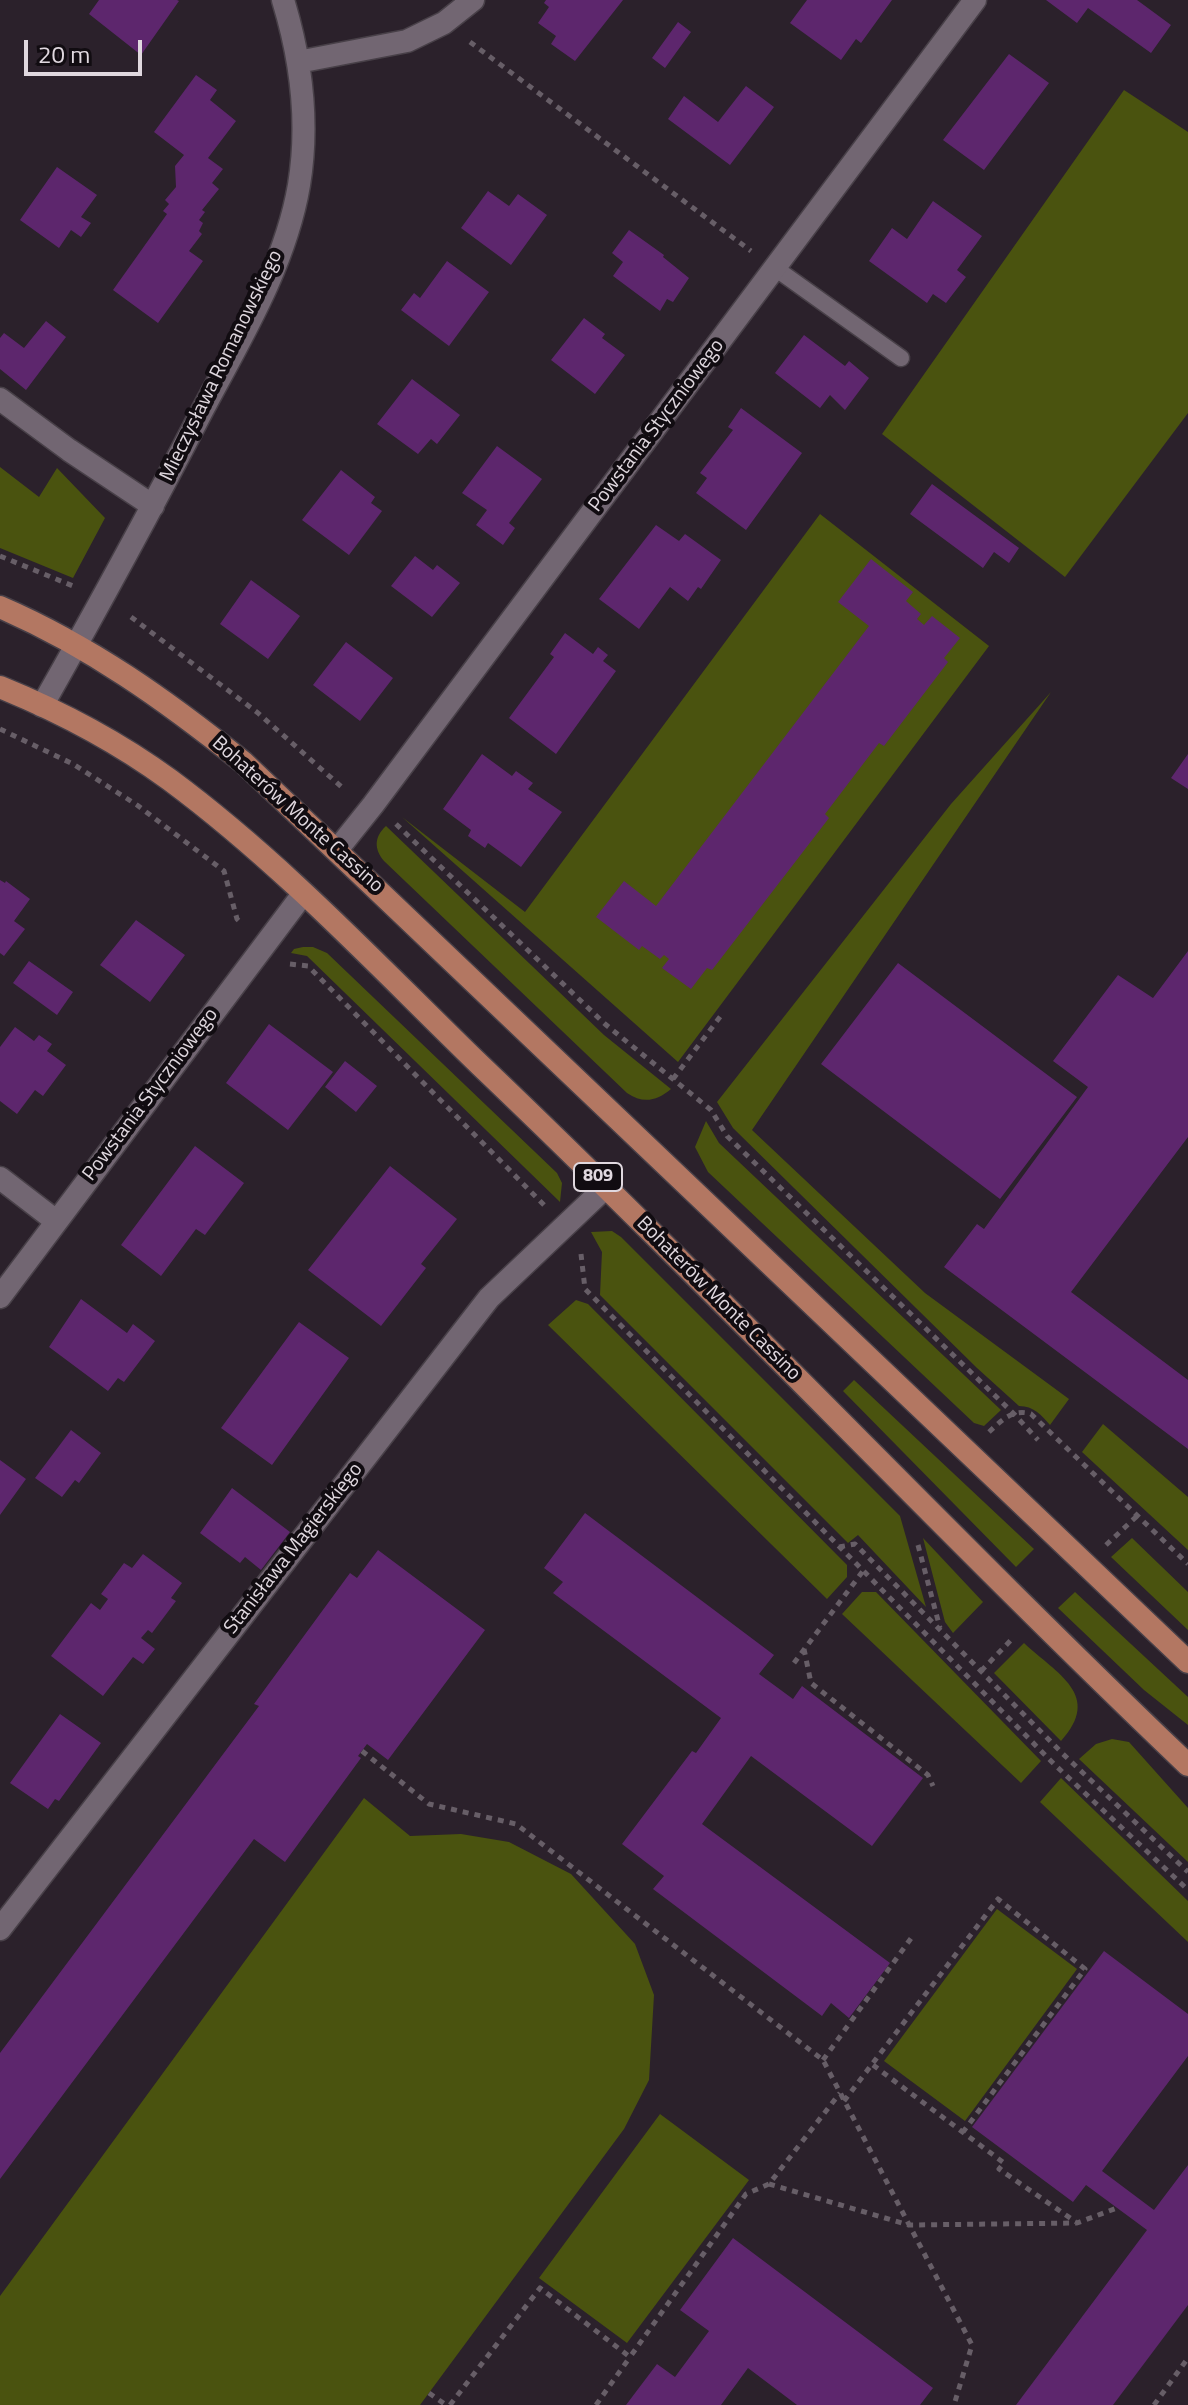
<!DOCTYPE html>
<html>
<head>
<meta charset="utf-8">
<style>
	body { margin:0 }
	#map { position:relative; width:1188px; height:2405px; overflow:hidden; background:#2b212b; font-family:"Titillium Web",sans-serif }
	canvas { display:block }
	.scale { position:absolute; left:24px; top:40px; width:118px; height:36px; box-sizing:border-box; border:4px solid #e0d8df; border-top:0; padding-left:10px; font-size:24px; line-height:28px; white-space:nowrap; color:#e0d8df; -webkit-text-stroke:6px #110c11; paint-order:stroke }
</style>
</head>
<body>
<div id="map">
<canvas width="1188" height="2405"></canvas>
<div class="scale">20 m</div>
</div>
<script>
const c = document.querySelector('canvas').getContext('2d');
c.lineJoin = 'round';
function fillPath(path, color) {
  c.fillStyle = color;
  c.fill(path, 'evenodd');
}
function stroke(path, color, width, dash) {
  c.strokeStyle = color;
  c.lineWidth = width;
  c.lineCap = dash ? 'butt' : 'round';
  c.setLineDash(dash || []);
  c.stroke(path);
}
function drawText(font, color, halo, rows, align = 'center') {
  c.font = font + ' "Titillium Web",sans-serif';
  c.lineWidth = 8;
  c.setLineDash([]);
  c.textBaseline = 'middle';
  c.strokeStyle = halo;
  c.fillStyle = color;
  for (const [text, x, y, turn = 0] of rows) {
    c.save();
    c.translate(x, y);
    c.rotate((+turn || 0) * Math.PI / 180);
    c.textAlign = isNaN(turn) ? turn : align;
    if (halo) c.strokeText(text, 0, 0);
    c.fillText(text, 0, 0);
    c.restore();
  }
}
fillPath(new Path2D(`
	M 1124,90 L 1188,132 L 1188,413 L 1065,577 L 882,434 Z
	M 0,467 L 39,497 L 57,468 L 105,518 L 73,578 L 0,548 Z
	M 820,514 L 989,646 L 678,1062 L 402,817 L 525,912 Z
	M 1051,692 L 752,1130 L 925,1293 L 1069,1399 L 1050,1425 C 1041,1415 1034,1406 1019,1406 L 977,1368 L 733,1128 L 717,1102 L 951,804 Z
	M 386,826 L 604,1035 L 671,1089 C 657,1101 643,1104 627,1093 L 384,861 C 374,849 374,837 386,826 Z
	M 303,947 L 313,947 L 327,953 L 557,1173 L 562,1183 L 560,1202 L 307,956 L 291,953 L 294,949 Z
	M 706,1121 L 719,1143 L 1001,1410 L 984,1426 L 974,1423 L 708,1172 L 695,1147 Z
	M 612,1231 L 621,1237 L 900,1516 L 926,1607 L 858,1535 L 848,1543 L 600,1295 L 602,1252 L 591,1232 Z
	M 576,1300 L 588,1304 L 847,1565 L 847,1577 L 827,1599 L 548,1325 Z
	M 854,1380 L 1034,1549 L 1016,1567 L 843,1391 Z
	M 1103,1424 L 1188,1497 L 1188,1550 L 1082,1452 Z
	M 923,1538 L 983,1602 L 953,1633 L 945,1622 Z
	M 1132,1538 L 1188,1592 L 1188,1630 L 1111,1557 Z
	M 862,1592 L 876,1592 L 1041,1761 L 1021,1783 L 842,1614 Z
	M 1075,1592 L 1188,1697 L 1188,1725 L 1144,1690 L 1058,1608 Z
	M 1024,1643 C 1057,1674 1103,1695 1061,1741 L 994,1673 Z
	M 1112,1739 L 1129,1742 L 1188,1808 L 1188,1862 L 1079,1759 L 1096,1744 Z
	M 1061,1778 L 1188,1901 L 1188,1942 L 1040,1802 Z
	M 364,1798 L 410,1836 L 461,1834 L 509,1842 L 571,1874 L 635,1944 L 654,1995 L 649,2080 L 624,2129 L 420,2405 L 0,2405 L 0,2296 Z
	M 997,1909 L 1077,1969 L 965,2121 L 884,2061 Z
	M 660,2114 L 749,2180 L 627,2343 L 539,2278 Z`), '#4a530f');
fillPath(new Path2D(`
	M 99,0 L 177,0 L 179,1 L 141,55 L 89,14 Z
	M 546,0 L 623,0 L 575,61 L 551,44 L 556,36 L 538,23 L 549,7 L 544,3 Z
	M 807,0 L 892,0 L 861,43 L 856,39 L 841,60 L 790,23 Z
	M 1046,0 L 1137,0 L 1171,25 L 1151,53 L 1088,8 L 1077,23 Z
	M 678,22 L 691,32 L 665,68 L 652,58 Z
	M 1009,54 L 1049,83 L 984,170 L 943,140 Z
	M 196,75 L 217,90 L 210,100 L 236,121 L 208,158 L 223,169 L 212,183 L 219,189 L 202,210 L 205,212 L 199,220 L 203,223 L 199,231 L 202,234 L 189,251 L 203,261 L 158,323 L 113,290 L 167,214 L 163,211 L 169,204 L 165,200 L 176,187 L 175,166 L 184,155 L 154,132 Z
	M 746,86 L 774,107 L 730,165 L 668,119 L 684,96 L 718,122 Z
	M 57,167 L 97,195 L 81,217 L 91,223 L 81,237 L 71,230 L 59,248 L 20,220 Z
	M 488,191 L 509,206 L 518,194 L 547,215 L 511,265 L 461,228 Z
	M 933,201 L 982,236 L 957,270 L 966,277 L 946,303 L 933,294 L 927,303 L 869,261 L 892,228 L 907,239 Z
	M 629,230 L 664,255 L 663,257 L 689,278 L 673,302 L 667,299 L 660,311 L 613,276 L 623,262 L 612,253 Z
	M 447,261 L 489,292 L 449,346 L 401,310 L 414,293 L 420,298 Z
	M 584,318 L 605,334 L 602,338 L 625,355 L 595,394 L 551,360 Z
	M 46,321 L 66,337 L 26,390 L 0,369 L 0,338 L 4,333 L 24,348 Z
	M 804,335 L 845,366 L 849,361 L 869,378 L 845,410 L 830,395 L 820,408 L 775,373 Z
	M 412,379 L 460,415 L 437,444 L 431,439 L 418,454 L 377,424 Z
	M 741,408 L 802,453 L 746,530 L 696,493 L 707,478 L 700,473 L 733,430 L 728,427 Z
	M 497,446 L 542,479 L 509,523 L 515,528 L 503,545 L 476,525 L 487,510 L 462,493 Z
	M 341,470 L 375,497 L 371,503 L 382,511 L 349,555 L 302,520 Z
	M 932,484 L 1019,548 L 1009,563 L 994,552 L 983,568 L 910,514 Z
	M 656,525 L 679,541 L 685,534 L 721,560 L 701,589 L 698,587 L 688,601 L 670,587 L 639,629 L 599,599 Z
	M 415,556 L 433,570 L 437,565 L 460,583 L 432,617 L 391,586 Z
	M 871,559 L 913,592 L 906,601 L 921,614 L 917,619 L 924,625 L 932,616 L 960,638 L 944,658 L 948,662 L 884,746 L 879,743 L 825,814 L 829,818 L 712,970 L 707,968 L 691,989 L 662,968 L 669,959 L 664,955 L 660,959 L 642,946 L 639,950 L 596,917 L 624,881 L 656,906 L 869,626 L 838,602 Z
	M 251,580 L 300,616 L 268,659 L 220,624 Z
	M 565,633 L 593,654 L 598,647 L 608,655 L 603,661 L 616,671 L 556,754 L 509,718 L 554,657 L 550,654 Z
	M 346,642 L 393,678 L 360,721 L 313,685 Z
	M 482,754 L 512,776 L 516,771 L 533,783 L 528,789 L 562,812 L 521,867 L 488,843 L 485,848 L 468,836 L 471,830 L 443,809 Z
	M 1188,754 L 1188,789 L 1171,778 Z
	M 0,880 L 5,883 L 6,881 L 30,899 L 14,921 L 25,929 L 4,956 L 0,953 Z
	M 136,920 L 185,955 L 150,1002 L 100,965 Z
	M 1188,951 L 1188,1137 L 1071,1292 L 1188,1380 L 1188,1449 L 944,1267 L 977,1224 L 984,1229 L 1088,1087 L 1053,1061 L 1118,975 L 1153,998 Z
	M 29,961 L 73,992 L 57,1015 L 13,983 Z
	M 898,963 L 1077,1097 L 1000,1199 L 821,1064 Z
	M 269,1024 L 333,1072 L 288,1130 L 226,1083 Z
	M 15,1027 L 34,1041 L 39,1035 L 52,1044 L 47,1051 L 66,1065 L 43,1096 L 35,1090 L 17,1114 L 0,1101 L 0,1047 Z
	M 345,1061 L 377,1086 L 356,1112 L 325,1087 Z
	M 195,1146 L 244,1183 L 205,1235 L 196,1229 L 161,1276 L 121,1245 Z
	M 390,1166 L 457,1219 L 421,1264 L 426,1268 L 381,1326 L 308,1270 Z
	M 81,1299 L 127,1333 L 133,1324 L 155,1341 L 124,1382 L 118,1378 L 108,1391 L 49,1347 Z
	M 299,1322 L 349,1358 L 272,1465 L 221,1428 Z
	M 71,1430 L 101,1453 L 79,1483 L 75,1480 L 62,1497 L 35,1478 Z
	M 0,1460 L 26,1479 L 0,1515 Z
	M 232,1488 L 290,1532 L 261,1570 L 245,1557 L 240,1563 L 200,1533 Z
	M 585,1513 L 774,1655 L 759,1674 L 793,1699 L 802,1686 L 923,1778 L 872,1846 L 751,1756 L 702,1824 L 890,1963 L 849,2018 L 831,2003 L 822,2016 L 653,1889 L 664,1876 L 622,1844 L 692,1751 L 696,1753 L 721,1718 L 553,1593 L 563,1582 L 544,1568 Z
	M 378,1550 L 485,1630 L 388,1760 L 367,1744 L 358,1756 L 361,1758 L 285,1862 L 254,1839 L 0,2179 L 0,2053 L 259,1706 L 254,1704 L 350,1573 L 357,1578 Z
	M 143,1554 L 182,1583 L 171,1598 L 176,1601 L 152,1633 L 148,1630 L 141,1638 L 155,1649 L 143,1664 L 133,1657 L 103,1696 L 51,1656 L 91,1603 L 100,1610 L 108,1599 L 101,1594 L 124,1563 L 132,1568 Z
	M 60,1714 L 101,1743 L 59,1801 L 55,1799 L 48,1809 L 10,1783 Z
	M 1104,1951 L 1188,2014 L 1188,2056 L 1102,2171 L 1154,2210 L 1188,2165 L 1188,2305 L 1113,2405 L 1016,2405 L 1147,2230 L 1086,2185 L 1073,2202 L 972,2127 Z
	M 733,2238 L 933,2388 L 920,2405 L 797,2405 L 748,2368 L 721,2405 L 626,2405 L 657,2364 L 675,2377 L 709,2331 L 680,2310 Z`), '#5d266d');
const service = new Path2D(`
	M 775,268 L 901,358`);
const minor = new Path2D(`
	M 298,62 L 407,41 L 444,23 L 473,0
	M 0,399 L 69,450 L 153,506
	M 42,706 C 97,609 150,512 201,413 C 239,341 285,267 299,185 C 309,124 301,59 283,0
	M 337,850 L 373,805 L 975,0
	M 0,1178 L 56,1221
	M 0,1297 L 303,894
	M 0,1929 L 489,1298 L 607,1186`);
const primary = new Path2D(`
	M 0,607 C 90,646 167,701 243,762 L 1188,1662
	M 0,687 C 59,711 118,742 170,780 C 282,863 380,968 480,1065 C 720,1294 948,1536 1188,1765`);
stroke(service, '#484048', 19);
stroke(minor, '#484048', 25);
stroke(primary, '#484048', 25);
stroke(new Path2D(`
	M 470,42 L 751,251
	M 0,556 L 73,586
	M 131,617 L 258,713 L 345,790
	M 0,729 L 73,764 L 137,805 L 224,871 L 237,919 L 242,924
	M 396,824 L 605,1024 L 711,1110 L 727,1136 L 1014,1414 L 1038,1440
	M 290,964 L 308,966 L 544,1205
	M 673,1079 L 723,1013
	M 581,1254 L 585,1289 L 1054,1764 L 1188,1890
	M 989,1432 C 1001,1421 1013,1408 1031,1414 L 1188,1564
	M 918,1545 L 940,1628
	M 1106,1545 L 1137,1516
	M 839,1547 L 855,1544 L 1063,1754 L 1188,1872
	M 804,1649 L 811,1683 L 928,1775 L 933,1786
	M 794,1663 L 863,1571
	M 981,1671 L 1014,1637
	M 362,1751 L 429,1804 L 516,1824 L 823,2060 L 972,2345 L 954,2405
	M 823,2060 L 912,1937
	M 873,2065 L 1004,2163 L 999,2169 L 1076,2222
	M 844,2101 L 998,1899 L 1085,1969 L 963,2132
	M 769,2184 L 909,2225 L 1077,2223 L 1117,2208
	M 429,2393 L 446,2405
	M 450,2405 L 540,2288 L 630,2357 L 746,2194 L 769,2184 L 840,2093
	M 596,2405 L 630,2357
	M 1154,2405 L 1188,2358`), '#675e67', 5, [6, 6]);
stroke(service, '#726672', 16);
stroke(minor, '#726672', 22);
stroke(primary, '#b37762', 22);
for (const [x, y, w] of [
	[598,1177,48]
]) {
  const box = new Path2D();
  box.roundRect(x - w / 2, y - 14, w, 28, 6);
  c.fillStyle = '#110c11';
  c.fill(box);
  stroke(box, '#e0d8df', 2);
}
drawText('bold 18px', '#e0d8df', null, [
	["809",598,1177]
]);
drawText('20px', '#e0d8df', '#110c11', [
	["Mieczysława Romanowskiego",222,366,-64],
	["Powstania Styczniowego",657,426,-53],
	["Bohaterów Monte Cassino",297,815,42],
	["Powstania Styczniowego",151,1095,-53],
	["Bohaterów Monte Cassino",718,1299,45],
	["Stanisława Magierskiego",294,1549,-52]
]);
</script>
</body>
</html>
